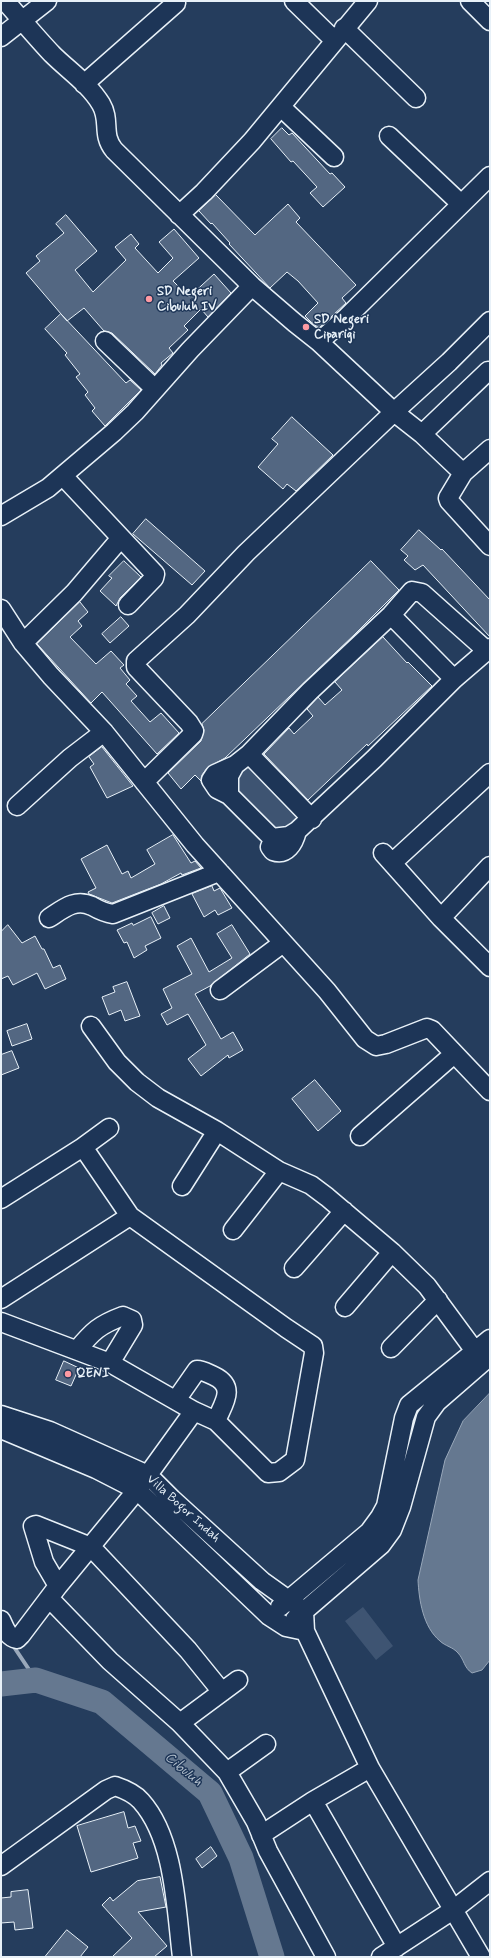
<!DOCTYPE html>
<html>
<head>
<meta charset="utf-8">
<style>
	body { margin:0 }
	#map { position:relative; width:491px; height:1958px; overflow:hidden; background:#253d5d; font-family:Mynerve,sans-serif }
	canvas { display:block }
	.frame { position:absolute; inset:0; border:2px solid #e8f1f8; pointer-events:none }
</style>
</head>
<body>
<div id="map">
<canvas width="491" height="1958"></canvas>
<div class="frame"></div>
</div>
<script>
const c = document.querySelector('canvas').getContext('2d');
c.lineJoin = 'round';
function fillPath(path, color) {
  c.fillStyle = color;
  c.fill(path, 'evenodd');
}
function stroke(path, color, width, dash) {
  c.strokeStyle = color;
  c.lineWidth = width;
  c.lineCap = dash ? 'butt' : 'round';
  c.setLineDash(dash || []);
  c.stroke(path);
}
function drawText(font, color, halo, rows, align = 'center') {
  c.font = font + ' Mynerve,sans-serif';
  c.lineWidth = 3;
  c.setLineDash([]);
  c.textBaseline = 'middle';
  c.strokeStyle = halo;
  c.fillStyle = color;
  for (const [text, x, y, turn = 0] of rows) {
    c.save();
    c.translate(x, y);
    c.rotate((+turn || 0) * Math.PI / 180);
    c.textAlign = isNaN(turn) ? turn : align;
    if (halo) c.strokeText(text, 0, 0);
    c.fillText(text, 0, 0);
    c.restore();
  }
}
fillPath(new Path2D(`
	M 247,762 L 301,815 L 293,832 L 278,834 L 237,791 L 237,771 Z
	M 363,1607 L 393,1646 L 376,1660 L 345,1621 Z`), '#3e5472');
const water = new Path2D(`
	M 490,1393 L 490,1660 L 482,1670 L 472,1673 C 464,1668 464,1659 458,1653 C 453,1647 445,1646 440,1641 C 423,1627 419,1600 418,1580 L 445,1460 L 463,1421 Z`);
fillPath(water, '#657890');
stroke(water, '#99a8ba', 1);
stroke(new Path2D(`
	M 12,1644 L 36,1680`), '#99a8ba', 4);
stroke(new Path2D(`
	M 1,1684 L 36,1680 L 102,1702 L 210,1793 L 241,1858 L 272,1957`), '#657890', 25);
const building = new Path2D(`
	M 282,128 L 289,135 L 292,133 L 330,174 L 332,173 L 345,187 L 323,207 L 310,193 L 317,187 L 293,161 L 291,162 L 271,139 Z
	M 216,195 L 255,235 L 288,204 L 300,218 L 296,222 L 356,285 L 342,298 L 346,303 L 319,328 L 311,322 L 305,316 L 318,303 L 298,281 L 287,272 L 270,288 L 229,244 L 230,243 L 212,223 L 211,224 L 199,211 Z
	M 66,215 L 97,251 L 75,270 L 93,292 L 126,260 L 115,247 L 131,234 L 139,244 L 135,248 L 158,273 L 173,258 L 159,242 L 174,229 L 199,258 L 173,281 L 189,297 L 214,274 L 231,293 L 208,317 L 201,309 L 184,326 L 188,330 L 169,348 L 173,353 L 161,363 L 162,365 L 155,374 L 112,333 L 104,331 L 84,308 L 67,321 L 26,273 L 40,261 L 36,256 L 64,233 L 56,224 Z
	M 61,314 L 126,383 L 130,380 L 141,390 L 105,426 L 92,411 L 95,408 L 85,395 L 88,392 L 76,377 L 80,374 L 65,355 L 67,353 L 45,329 Z
	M 292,417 L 333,455 L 296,491 L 287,484 L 283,489 L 258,467 L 278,444 L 272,439 Z
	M 146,519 L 205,571 L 192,585 L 133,534 Z
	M 419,530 L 441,550 L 442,549 L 490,600 L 490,637 L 423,565 L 415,570 L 404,560 L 408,556 L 401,550 Z
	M 124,561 L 141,577 L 120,598 L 116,606 L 100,591 L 112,578 L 109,576 Z
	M 371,561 L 399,590 L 355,634 L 225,758 L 207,768 L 202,775 L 201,781 L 195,775 L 181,789 L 168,773 L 201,741 L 204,730 L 202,724 Z
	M 80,602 L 88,612 L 78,621 L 82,626 L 70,637 L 96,664 L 111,651 L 124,665 L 120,668 L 130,680 L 126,684 L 137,696 L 131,701 L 150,722 L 161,713 L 179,733 L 157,754 L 102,692 L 91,703 L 37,644 Z
	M 121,617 L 129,626 L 110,643 L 102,634 Z
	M 383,637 L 407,663 L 408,662 L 432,686 L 368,746 L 367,744 L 308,800 L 264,754 L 289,728 L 294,734 L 313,716 L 307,709 L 318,697 L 325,705 L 342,690 L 335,682 Z
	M 102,747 L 133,786 L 107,798 L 90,767 L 94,764 L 89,757 Z
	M 173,835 L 191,863 L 195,861 L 201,868 L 182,875 L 181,873 L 161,884 L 112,903 L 89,894 L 88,892 L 96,888 L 81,859 L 107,845 L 122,874 L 128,871 L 131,878 L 155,864 L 147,850 Z
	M 212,886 L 214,891 L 220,888 L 232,908 L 218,915 L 215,910 L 204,917 L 192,894 Z
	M 164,906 L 170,918 L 158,924 L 152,913 Z
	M 151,917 L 161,938 L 145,946 L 147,950 L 134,958 L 127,942 L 124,943 L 117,930 L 132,923 L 133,925 Z
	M 8,925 L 22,943 L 35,936 L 42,949 L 44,949 L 53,968 L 60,965 L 66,979 L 45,989 L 37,973 L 13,985 L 8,976 L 1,979 L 1,932 Z
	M 232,925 L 250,954 L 210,986 L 195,994 L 221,1039 L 233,1032 L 243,1050 L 229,1058 L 228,1055 L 201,1076 L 188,1059 L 206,1045 L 188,1014 L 167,1025 L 161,1014 L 172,1008 L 163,989 L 192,974 L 177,946 L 191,938 L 209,972 L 232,958 L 217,934 Z
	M 127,982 L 140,1016 L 125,1021 L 121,1010 L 109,1015 L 102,997 L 115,992 L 113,987 Z
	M 27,1024 L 32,1039 L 12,1046 L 7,1031 Z
	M 12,1051 L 19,1068 L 1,1075 L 1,1055 Z
	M 315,1080 L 341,1111 L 318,1131 L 292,1099 Z
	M 64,1361 L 79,1368 L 71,1386 L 56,1380 Z
	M 124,1812 L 128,1828 L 135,1826 L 141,1841 L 133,1843 L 138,1858 L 91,1872 L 77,1826 Z
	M 211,1847 L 217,1856 L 202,1868 L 196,1859 Z
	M 160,1877 L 166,1907 L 138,1912 L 167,1946 L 154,1957 L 112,1957 L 132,1938 L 102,1905 L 110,1897 L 113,1901 L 137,1881 Z
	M 28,1890 L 33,1928 L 15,1930 L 14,1922 L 1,1923 L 1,1898 L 11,1897 L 11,1892 Z
	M 67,1930 L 88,1947 L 80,1957 L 45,1957 Z`);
fillPath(building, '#536782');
stroke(building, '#e8f1f8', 1);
const minor = new Path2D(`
	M 5,1 C 21,19 36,37 52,54 C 68,70 89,84 101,104 C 111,121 101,134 114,150 L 252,286 L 295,323 L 319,342 L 394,412 L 246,553 L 187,615 L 136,661 L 136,667 L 189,723 L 194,731 L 193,734 L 144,782
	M 294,1 L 334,40
	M 470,1 L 490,21
	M 344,28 L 416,98
	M 1,37 L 47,1
	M 84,84 L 176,3
	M 281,107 L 334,157
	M 389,136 L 461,204
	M 179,215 L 204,192 L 252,141 L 368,1
	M 490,321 L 449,362 L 394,412 L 422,434 L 463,473 L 490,449
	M 105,341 L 155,389
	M 319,342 L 347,317 L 490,176
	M 422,434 L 488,371
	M 463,473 L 448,498 L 449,501 L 490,546
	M 63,476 L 155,574 L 154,578 L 128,605
	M 1,516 L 48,488 L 114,432 L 135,412 L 190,350 L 252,286
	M 1,609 L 23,643 L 51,676 L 104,732 L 195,845 L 327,991 L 365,1039 L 376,1046 L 386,1044 L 427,1028 L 432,1030 L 490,1091
	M 391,615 L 454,679
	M 23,643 L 74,593 L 120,539
	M 486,650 L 422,593 L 412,591 L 391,615 L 310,691 L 249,754 L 235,765 L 229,776 L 229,795 L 272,838 L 289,836 L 297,831 L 374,759 L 454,679 L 490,648
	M 249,754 L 312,819
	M 229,795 L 217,789 L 211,780 L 215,774 L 235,765
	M 17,806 L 70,758 L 104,732
	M 274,838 L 270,847 L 273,851 C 287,856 294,843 297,831
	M 383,853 L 441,918 L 490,967
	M 392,863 L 490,773
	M 49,918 C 63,909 75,898 92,906 C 99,910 105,913 113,914 L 219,872
	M 441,918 L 490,866
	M 220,990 L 283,943
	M 91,1026 L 117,1062 L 137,1082 L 158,1098 L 217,1131 L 279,1171 L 311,1185 L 327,1197 L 392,1252 L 427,1286 L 483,1362
	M 360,1136 L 454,1054
	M 83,1147 L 109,1128
	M 182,1186 L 217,1131
	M 1,1199 L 83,1147 L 130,1216 L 286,1328 L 313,1346 L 314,1353 L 295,1460 L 279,1472 L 268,1473 L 216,1421 L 194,1411 L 110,1363 L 1,1322
	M 233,1230 L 279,1171
	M 294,1268 L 344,1211
	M 1,1299 L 130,1216
	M 345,1307 L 392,1252
	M 391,1348 L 438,1300
	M 77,1350 C 93,1331 99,1325 123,1316 L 132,1320 L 133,1325 L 110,1363
	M 176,1400 L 197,1370 C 203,1370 209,1374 214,1376 C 237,1387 223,1404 216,1421
	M 1,1415 L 50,1431 L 148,1475 L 172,1499 L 262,1581 L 304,1611 L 305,1631 L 370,1768 L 481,1957
	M 1,1429 L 96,1469 L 137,1490 L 269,1616 L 286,1627 L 305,1631
	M 58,1586 L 44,1562 L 33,1526 L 36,1525 L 91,1547 L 188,1650 L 222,1692
	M 49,1598 L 110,1661 L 180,1723 L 227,1772 L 256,1822 L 268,1851 L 326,1957
	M 280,1607 L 369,1532 L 380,1517 L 386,1506 L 404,1418 L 409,1405 L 490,1339
	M 295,1619 L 381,1545 L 392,1530 L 401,1507 L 426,1417 L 437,1402 L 490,1356
	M 1,1620 C 5,1628 7,1637 17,1639 L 21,1635 L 58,1586 L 137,1490 L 194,1411
	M 180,1723 L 238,1680
	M 227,1772 L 266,1744
	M 313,1801 L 397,1947
	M 261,1835 L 313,1801 L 370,1768
	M 1,1866 L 106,1790 L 115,1786 C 124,1789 135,1794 141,1801 C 175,1839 176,1909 182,1957
	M 381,1957 L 453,1910 L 490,1881`);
stroke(minor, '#e8f1f8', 21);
stroke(minor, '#1d3557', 18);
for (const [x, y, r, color] of [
	[149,299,4,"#ff9aa2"],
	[306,327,4,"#ff9aa2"],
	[68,1374,4,"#ff9aa2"]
]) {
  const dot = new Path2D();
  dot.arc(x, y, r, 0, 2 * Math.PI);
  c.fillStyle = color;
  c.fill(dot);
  stroke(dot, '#1d3557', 1.5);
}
drawText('bold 13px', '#e8f1f8', '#1d3557', [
	["SD Negeri",157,292],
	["Cibuluh IV",157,307],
	["SD Negeri",314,320],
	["Ciparigi",314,335],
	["QENI",76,1374]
], 'left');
drawText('13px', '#e8f1f8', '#1d3557', [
	["Villa Bogor Indah",183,1509,42]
]);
drawText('italic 14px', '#b4c1ce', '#1d3557', [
	["Cibuluh",183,1770,40]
]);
</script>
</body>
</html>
